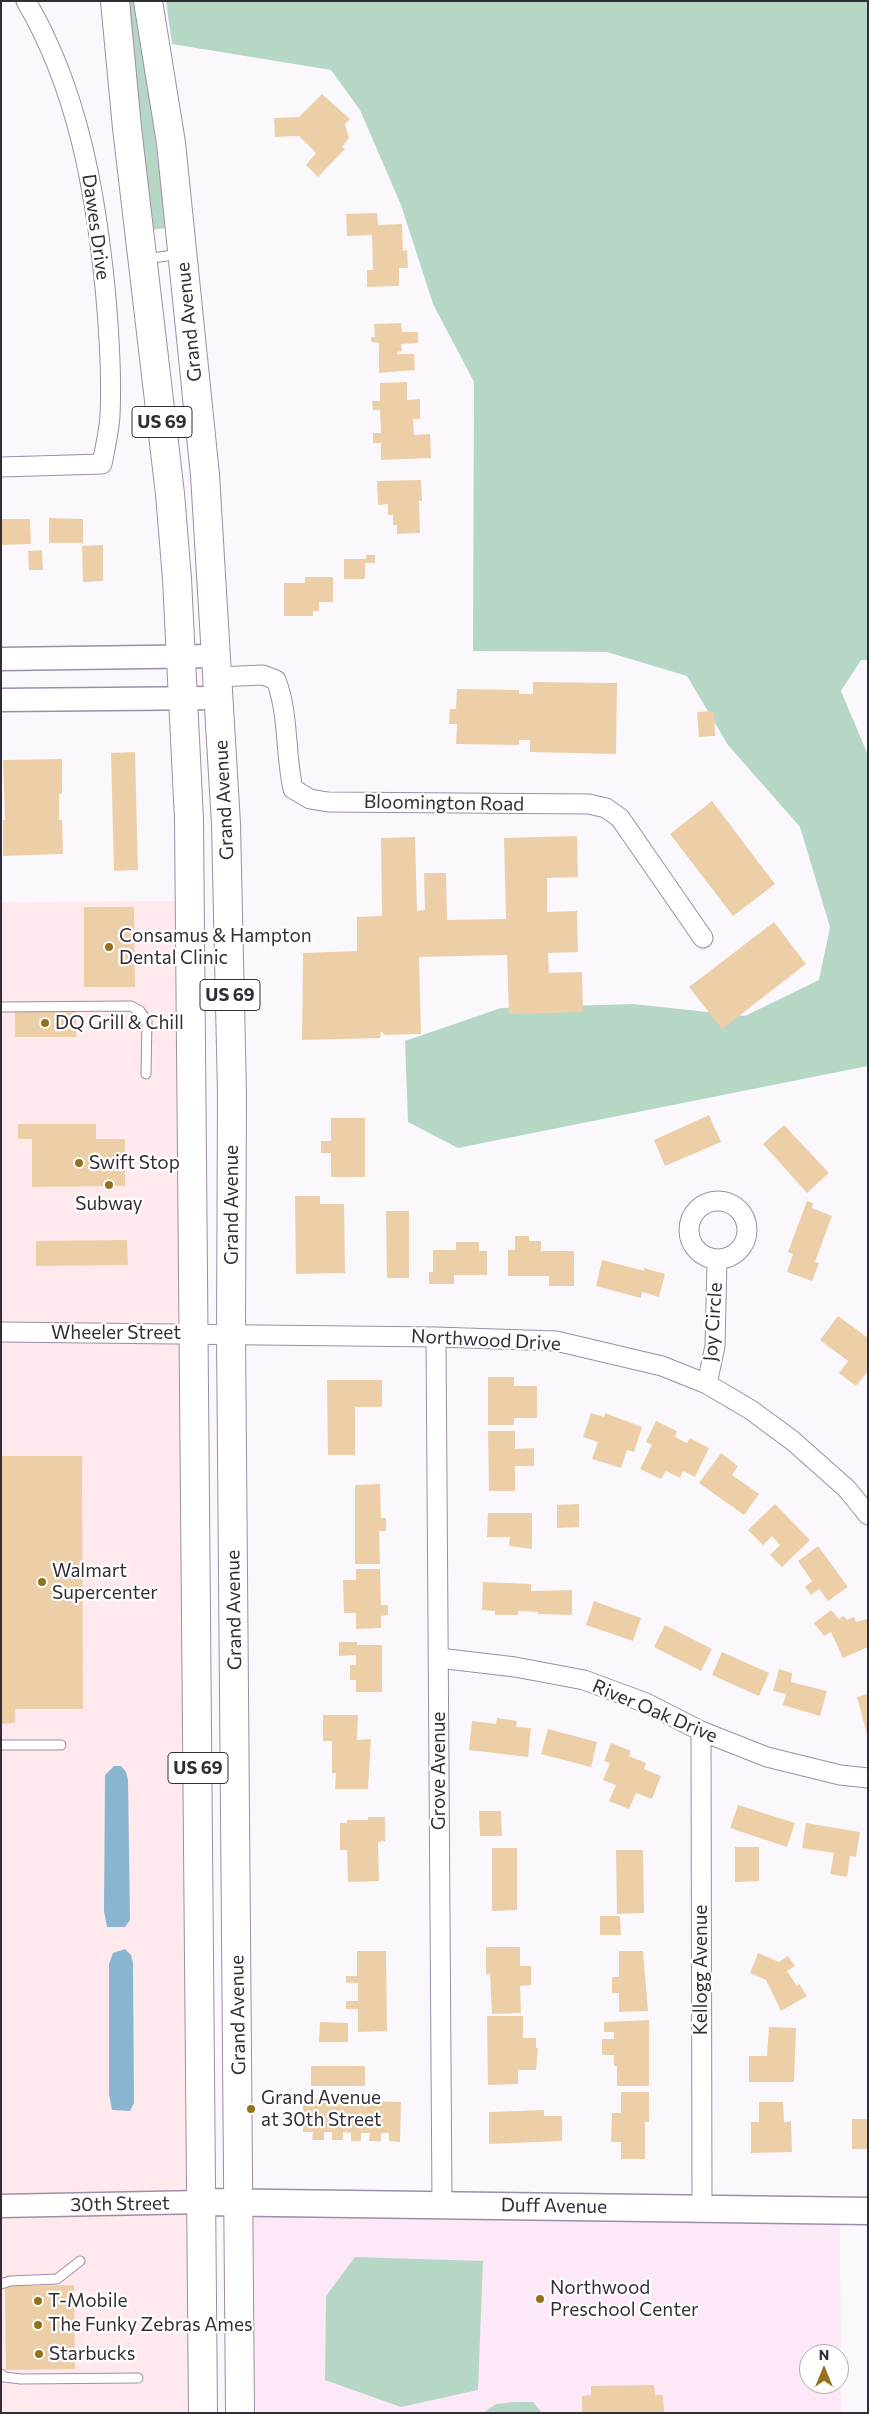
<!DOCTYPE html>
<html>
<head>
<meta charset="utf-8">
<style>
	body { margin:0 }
	#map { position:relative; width:869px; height:2414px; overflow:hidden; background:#fbf8fd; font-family:Commissioner,sans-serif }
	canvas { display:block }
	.frame { position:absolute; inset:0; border:2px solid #332d37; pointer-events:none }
	.north { position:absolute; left:799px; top:2344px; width:50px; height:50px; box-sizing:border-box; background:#fff; border:1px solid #adabaf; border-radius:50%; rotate:0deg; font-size:14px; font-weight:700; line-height:20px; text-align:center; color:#332d37 }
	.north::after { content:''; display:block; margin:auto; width:18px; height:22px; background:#94721a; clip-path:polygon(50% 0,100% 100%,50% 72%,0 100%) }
</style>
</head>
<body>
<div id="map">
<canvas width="869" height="2414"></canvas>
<div class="frame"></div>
<div class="north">N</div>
</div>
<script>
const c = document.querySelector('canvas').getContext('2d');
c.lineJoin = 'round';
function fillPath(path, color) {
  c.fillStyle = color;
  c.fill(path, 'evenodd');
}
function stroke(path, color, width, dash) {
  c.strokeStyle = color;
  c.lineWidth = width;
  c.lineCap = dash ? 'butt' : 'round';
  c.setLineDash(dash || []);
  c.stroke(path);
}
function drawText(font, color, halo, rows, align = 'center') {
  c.font = font + ' Commissioner,sans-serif';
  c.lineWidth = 4.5;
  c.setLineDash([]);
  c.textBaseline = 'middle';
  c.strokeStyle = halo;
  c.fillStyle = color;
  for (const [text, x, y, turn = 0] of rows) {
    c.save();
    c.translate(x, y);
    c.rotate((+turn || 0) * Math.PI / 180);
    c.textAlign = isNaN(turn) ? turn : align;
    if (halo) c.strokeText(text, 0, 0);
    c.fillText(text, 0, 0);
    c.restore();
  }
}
fillPath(new Path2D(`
	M 177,901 L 195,2413 L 1,2413 L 1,902 Z`), '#ffe9ec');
fillPath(new Path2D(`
	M 239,2202 L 840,2210 L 841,2413 L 240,2413 ZM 809,2354 L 839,2354 L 839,2384 L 809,2384 Z`), '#fde8f8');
fillPath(new Path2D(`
	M 124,1 L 133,1 L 150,100 L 167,228 L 151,230 Z
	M 166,1 L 868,1 L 868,660 L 861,660 L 841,691 L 868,755 L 868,1066 L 458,1148 L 408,1122 L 405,1041 L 501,1008 L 633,1004 L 745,1016 L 819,980 L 830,927 L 800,827 L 728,745 L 687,676 L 607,652 L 473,651 L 474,382 L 433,304 L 401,205 L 360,110 L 331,70 L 172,44 Z
	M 355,2257 L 483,2261 L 478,2390 L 401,2407 L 325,2380 L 326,2296 Z
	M 515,2402 L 533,2402 L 542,2413 L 483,2413 L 496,2404 Z`), '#b6d7c6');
fillPath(new Path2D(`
	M 114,1766 L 121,1766 L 126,1772 L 128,1780 L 130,1920 L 125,1927 L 107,1927 L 104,1911 L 105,1775 Z
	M 125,1949 L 131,1955 L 133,1963 L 134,2103 L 130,2111 L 112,2110 L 109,2094 L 109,1964 L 113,1953 Z`), '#89b5d1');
fillPath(new Path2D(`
	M 322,94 L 350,119 L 345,124 L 349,138 L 342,147 L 345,149 L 318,177 L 306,165 L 316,153 L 299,136 L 275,137 L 274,118 L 299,117 Z
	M 377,213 L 378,225 L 402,224 L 403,251 L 407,250 L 408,268 L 399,268 L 399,286 L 367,287 L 367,270 L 373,270 L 372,235 L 347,236 L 346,214 Z
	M 401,323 L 402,332 L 418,332 L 418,343 L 401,344 L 402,351 L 397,352 L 397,354 L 414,354 L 415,370 L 379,373 L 379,343 L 371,342 L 371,337 L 375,337 L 374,324 Z
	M 407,382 L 407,400 L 420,399 L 420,419 L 413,419 L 414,435 L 430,434 L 431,458 L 381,460 L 381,443 L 373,443 L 373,433 L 381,433 L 380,410 L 373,410 L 372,401 L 380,401 L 380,383 Z
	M 421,480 L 422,501 L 419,501 L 420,533 L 397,534 L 397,525 L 393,525 L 393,515 L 388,515 L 388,504 L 378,505 L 377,481 Z
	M 49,518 L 83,519 L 83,543 L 49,543 Z
	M 1,519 L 30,519 L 31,544 L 1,545 Z
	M 103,545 L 103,581 L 83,582 L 82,546 Z
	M 42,550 L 43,570 L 29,570 L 28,551 Z
	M 366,555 L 375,555 L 375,563 L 365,563 L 365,579 L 344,579 L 344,559 L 366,559 Z
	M 305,577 L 333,577 L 333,602 L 319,602 L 319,611 L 313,611 L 313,616 L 284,616 L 284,583 L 305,583 Z
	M 533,682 L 617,683 L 616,754 L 530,752 L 530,740 L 519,740 L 519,745 L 456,744 L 457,724 L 449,724 L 450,709 L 456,709 L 457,689 L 519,690 L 519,694 L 533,694 Z
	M 714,711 L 715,736 L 699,737 L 697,712 Z
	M 135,752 L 138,870 L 114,871 L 111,753 Z
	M 62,759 L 62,794 L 59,794 L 59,820 L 62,820 L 63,854 L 3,856 L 3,820 L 5,820 L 3,760 Z
	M 712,801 L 775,884 L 733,916 L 670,834 Z
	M 577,836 L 578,877 L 547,878 L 547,912 L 577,911 L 578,952 L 548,953 L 549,973 L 582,972 L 583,1012 L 509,1014 L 507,955 L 419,957 L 421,1034 L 385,1035 L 381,1031 L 380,1038 L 302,1040 L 303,953 L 357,951 L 357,917 L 382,916 L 381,838 L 415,837 L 417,911 L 425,910 L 424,873 L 446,873 L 447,920 L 506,919 L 504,838 Z
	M 84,907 L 134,907 L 135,987 L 84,987 Z
	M 774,922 L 806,964 L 722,1029 L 689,987 Z
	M 76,1007 L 76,1037 L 15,1037 L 15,1009 Z
	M 709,1115 L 721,1142 L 665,1166 L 654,1140 Z
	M 331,1118 L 365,1118 L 365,1177 L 331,1177 L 331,1153 L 321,1153 L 321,1141 L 331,1141 Z
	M 18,1124 L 96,1124 L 96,1139 L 125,1139 L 125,1186 L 32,1187 L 32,1139 L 18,1139 Z
	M 784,1125 L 829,1173 L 807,1193 L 763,1144 Z
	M 295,1196 L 320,1196 L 320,1204 L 344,1204 L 345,1273 L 296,1274 Z
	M 807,1201 L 813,1203 L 812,1208 L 832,1216 L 815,1262 L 819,1263 L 812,1281 L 787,1272 L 793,1254 L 788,1252 Z
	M 386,1211 L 409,1211 L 409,1278 L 387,1278 Z
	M 515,1236 L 529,1236 L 529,1241 L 541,1241 L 541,1251 L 574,1251 L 574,1286 L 549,1286 L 549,1276 L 508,1276 L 508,1250 L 515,1250 Z
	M 127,1240 L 128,1265 L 36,1266 L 36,1241 Z
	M 456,1242 L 479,1242 L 479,1251 L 487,1251 L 487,1275 L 454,1275 L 454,1284 L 429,1284 L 429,1272 L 433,1272 L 433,1250 L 456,1250 Z
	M 602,1260 L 644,1271 L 644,1268 L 665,1274 L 659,1297 L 642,1292 L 641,1298 L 596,1286 Z
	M 838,1316 L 868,1338 L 868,1371 L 856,1386 L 839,1373 L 848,1361 L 820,1340 Z
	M 488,1377 L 514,1377 L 514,1386 L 537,1386 L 537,1418 L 514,1418 L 514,1425 L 488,1425 Z
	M 327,1380 L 382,1380 L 382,1407 L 355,1407 L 355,1455 L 328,1455 Z
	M 591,1413 L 604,1417 L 605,1413 L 642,1427 L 634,1452 L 627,1450 L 621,1468 L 592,1459 L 598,1442 L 583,1437 Z
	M 656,1421 L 677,1431 L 675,1437 L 687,1443 L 690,1438 L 709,1448 L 695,1477 L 683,1471 L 680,1478 L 666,1471 L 661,1479 L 640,1469 L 652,1445 L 646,1442 Z
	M 488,1431 L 515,1431 L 515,1449 L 534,1448 L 534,1466 L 515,1466 L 515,1491 L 489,1491 Z
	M 721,1453 L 738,1466 L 732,1475 L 759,1494 L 744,1515 L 699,1483 Z
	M 1,1456 L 82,1456 L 83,1709 L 15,1709 L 15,1723 L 1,1724 Z
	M 380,1484 L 381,1518 L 386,1518 L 386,1531 L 379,1531 L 380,1564 L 355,1564 L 355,1485 Z
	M 579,1504 L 579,1527 L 557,1528 L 557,1505 Z
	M 775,1504 L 810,1540 L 782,1567 L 770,1555 L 780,1545 L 772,1536 L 763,1545 L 748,1530 Z
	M 488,1513 L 532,1513 L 532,1549 L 509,1546 L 510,1537 L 487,1537 Z
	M 818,1546 L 848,1587 L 828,1601 L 819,1589 L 811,1595 L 805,1587 L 812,1581 L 798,1561 Z
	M 356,1569 L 380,1569 L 381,1605 L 388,1605 L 388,1615 L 381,1616 L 381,1628 L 356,1629 L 356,1613 L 344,1613 L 343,1580 L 356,1580 Z
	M 483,1582 L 531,1584 L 531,1591 L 572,1590 L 572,1615 L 538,1614 L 538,1612 L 518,1611 L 518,1615 L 495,1615 L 495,1611 L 482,1610 Z
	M 594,1601 L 641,1618 L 633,1641 L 586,1625 Z
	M 831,1610 L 839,1619 L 844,1616 L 847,1620 L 854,1617 L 856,1622 L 867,1619 L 868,1647 L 843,1658 L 831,1632 L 824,1636 L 814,1623 Z
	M 665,1625 L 712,1649 L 701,1671 L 654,1647 Z
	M 339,1642 L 357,1642 L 357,1645 L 382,1645 L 382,1692 L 356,1692 L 356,1680 L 350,1680 L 350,1665 L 356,1665 L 356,1655 L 339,1656 Z
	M 722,1652 L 769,1673 L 759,1696 L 712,1675 Z
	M 779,1669 L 792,1673 L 791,1682 L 827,1691 L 820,1716 L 783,1705 L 786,1694 L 773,1691 Z
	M 868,1694 L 868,1734 L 867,1734 L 857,1697 Z
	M 323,1715 L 358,1715 L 357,1740 L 371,1739 L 368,1789 L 335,1789 L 336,1773 L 332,1773 L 332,1741 L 323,1741 Z
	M 497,1718 L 517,1721 L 516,1727 L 531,1728 L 528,1757 L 469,1750 L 472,1721 L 496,1724 Z
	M 548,1729 L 597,1742 L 591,1767 L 541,1754 Z
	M 611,1743 L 631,1751 L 629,1756 L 646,1763 L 644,1769 L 661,1776 L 652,1799 L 636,1793 L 629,1809 L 609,1801 L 616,1785 L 603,1780 L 610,1763 L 604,1761 Z
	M 738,1805 L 795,1823 L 787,1847 L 730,1828 Z
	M 479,1811 L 501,1811 L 502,1836 L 480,1836 Z
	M 368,1817 L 385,1817 L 385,1841 L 378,1842 L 379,1881 L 348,1882 L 347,1850 L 340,1850 L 340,1823 L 347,1823 L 347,1820 L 368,1820 Z
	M 806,1823 L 860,1832 L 856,1857 L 850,1856 L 847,1877 L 830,1874 L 834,1853 L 802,1848 Z
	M 735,1847 L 759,1847 L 759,1881 L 735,1882 Z
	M 492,1848 L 517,1848 L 517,1910 L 492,1911 Z
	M 616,1850 L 643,1850 L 644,1913 L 617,1914 Z
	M 600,1916 L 620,1916 L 621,1935 L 600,1935 Z
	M 486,1947 L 520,1947 L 520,1966 L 531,1966 L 531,1985 L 520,1986 L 521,2013 L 492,2014 L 490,1974 L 486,1974 Z
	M 357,1951 L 386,1951 L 387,2031 L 358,2032 L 358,2009 L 346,2009 L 346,2001 L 358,2001 L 358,1983 L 346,1983 L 346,1976 L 357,1976 Z
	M 619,1951 L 643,1951 L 648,2011 L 619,2012 L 619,1993 L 612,1993 L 612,1977 L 619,1977 Z
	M 758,1953 L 779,1962 L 788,1956 L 795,1966 L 787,1971 L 797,1986 L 799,1984 L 807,1996 L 781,2011 L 766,1980 L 750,1973 Z
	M 487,2016 L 523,2016 L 523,2038 L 536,2038 L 536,2048 L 538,2048 L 536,2070 L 518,2070 L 518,2084 L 488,2085 Z
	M 649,2020 L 649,2086 L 617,2086 L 617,2066 L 614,2066 L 614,2055 L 602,2055 L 602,2039 L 614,2039 L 614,2032 L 604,2032 L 604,2022 Z
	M 320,2022 L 348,2023 L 348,2042 L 319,2042 Z
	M 769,2027 L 796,2028 L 794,2082 L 749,2082 L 749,2056 L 767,2056 Z
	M 311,2066 L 365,2066 L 365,2086 L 311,2086 Z
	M 621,2092 L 649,2092 L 649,2122 L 645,2122 L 645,2159 L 621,2159 L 621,2142 L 611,2142 L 612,2113 L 621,2113 Z
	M 303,2099 L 401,2102 L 400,2142 L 389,2141 L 389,2133 L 381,2133 L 381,2141 L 369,2141 L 370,2133 L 361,2133 L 361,2141 L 351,2141 L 351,2133 L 343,2132 L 343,2140 L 332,2140 L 332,2132 L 324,2132 L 324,2140 L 312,2140 L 313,2132 L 303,2132 Z
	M 759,2102 L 783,2102 L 784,2122 L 791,2121 L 792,2152 L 751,2153 L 751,2122 L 759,2122 Z
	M 544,2110 L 544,2116 L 562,2116 L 562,2141 L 489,2144 L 489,2112 Z
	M 852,2119 L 868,2119 L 868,2149 L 852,2149 Z
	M 74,2285 L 75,2369 L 6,2370 L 5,2286 Z
	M 654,2385 L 655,2395 L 663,2395 L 664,2413 L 582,2413 L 582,2396 L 591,2395 L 591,2386 Z`), '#eccfa7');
const service = new Path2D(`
	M 146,259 L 180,254
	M 1,1007 L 131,1006 L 140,1011 L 147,1021 L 146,1074
	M 1,1745 L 61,1745
	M 1,2284 L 10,2281 L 57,2279 L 80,2261
	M 1,2374 L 4,2377 L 21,2379 L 138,2378`);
const minor = new Path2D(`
	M 1,467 L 102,464 C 105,448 109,432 110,416 C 112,373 109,330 105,287 C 95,188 77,88 26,1
	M 217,677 L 263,675 L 276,680 C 289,714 285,753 293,789 L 310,799 L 328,802 L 589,804 L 606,808 L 620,818 L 703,938
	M689 1230a29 29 0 1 1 58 0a29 29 0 1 1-58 0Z
	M 1,1332 L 436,1337 L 556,1341 L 662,1366 L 707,1384 L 751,1410 L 793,1441 L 847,1489 L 868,1515
	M 436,1337 L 442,2204
	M 707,1384 L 715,1346 L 717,1260
	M 439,1658 L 515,1667 L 584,1680 L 646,1703 L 701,1731 L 767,1757 L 840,1775 L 868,1778
	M 701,1731 L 702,2208`);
const tertiary = new Path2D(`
	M 1,659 L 217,656
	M 1,700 L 218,698
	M 1,2206 L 202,2202`);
const secondary = new Path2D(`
	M 202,2202 L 868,2211`);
const primary = new Path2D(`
	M 115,1 L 127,128 L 170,494 L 177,579 L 189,819 L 203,2413
	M 148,1 L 171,143 L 205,475 L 226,824 L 232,1094 L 231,1334 L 240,2413`);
stroke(service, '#9c8ea6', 11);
stroke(minor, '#9c8ea6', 21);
stroke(tertiary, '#9c8ea6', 25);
stroke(secondary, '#9c8ea6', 29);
stroke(primary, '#9c8ea6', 30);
stroke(service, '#fff', 9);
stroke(minor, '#fff', 19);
stroke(tertiary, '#fff', 22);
stroke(secondary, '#fff', 26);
stroke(primary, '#fff', 28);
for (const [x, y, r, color] of [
	[109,947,5,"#94721a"],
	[45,1023,5,"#94721a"],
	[79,1163,5,"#94721a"],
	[109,1185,5,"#94721a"],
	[42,1582,5,"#94721a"],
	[251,2109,5,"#94721a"],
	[540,2299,5,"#94721a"],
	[38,2301,5,"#94721a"],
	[38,2325,5,"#94721a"],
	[39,2354,5,"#94721a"]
]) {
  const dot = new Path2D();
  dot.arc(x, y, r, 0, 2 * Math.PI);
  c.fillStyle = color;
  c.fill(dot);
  stroke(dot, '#fff', 2);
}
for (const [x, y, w] of [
	[162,422,60],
	[230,995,60],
	[198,1768,60]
]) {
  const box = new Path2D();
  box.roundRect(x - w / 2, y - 15.5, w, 31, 4);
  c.fillStyle = '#fff';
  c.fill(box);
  stroke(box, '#332d37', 1);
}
drawText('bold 18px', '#332d37', null, [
	["US 69",162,422],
	["US 69",230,995],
	["US 69",198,1768]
]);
drawText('19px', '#332d37', '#fff', [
	["Dawes Drive",96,227,82],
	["Grand Avenue",189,322,-96],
	["Grand Avenue",224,800,-93],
	["Bloomington Road",444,803,1],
	["Grand Avenue",232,1205,-90],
	["Joy Circle",713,1322,-86],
	["Wheeler Street",116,1333],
	["Northwood Drive",486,1340,3],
	["Grand Avenue",234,1610,-91],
	["River Oak Drive",655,1711,23],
	["Grove Avenue",439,1771,-90],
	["Kellogg Avenue",701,1970,-90],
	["Grand Avenue",238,2015,-91],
	["30th Street",120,2204,-1],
	["Duff Avenue",554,2206,1]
]);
drawText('19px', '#332d37', '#fff', [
	["Consamus & Hampton",119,936],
	["Dental Clinic",119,958],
	["DQ Grill & Chill",55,1023],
	["Swift Stop",89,1163],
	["Subway",109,1204,"center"],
	["Walmart",52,1571],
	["Supercenter",52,1593],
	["Grand Avenue",261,2098],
	["at 30th Street",261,2120],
	["Northwood",550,2288],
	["Preschool Center",550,2310],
	["T-Mobile",48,2301],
	["The Funky Zebras Ames",48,2325],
	["Starbucks",49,2354]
], 'left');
</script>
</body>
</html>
